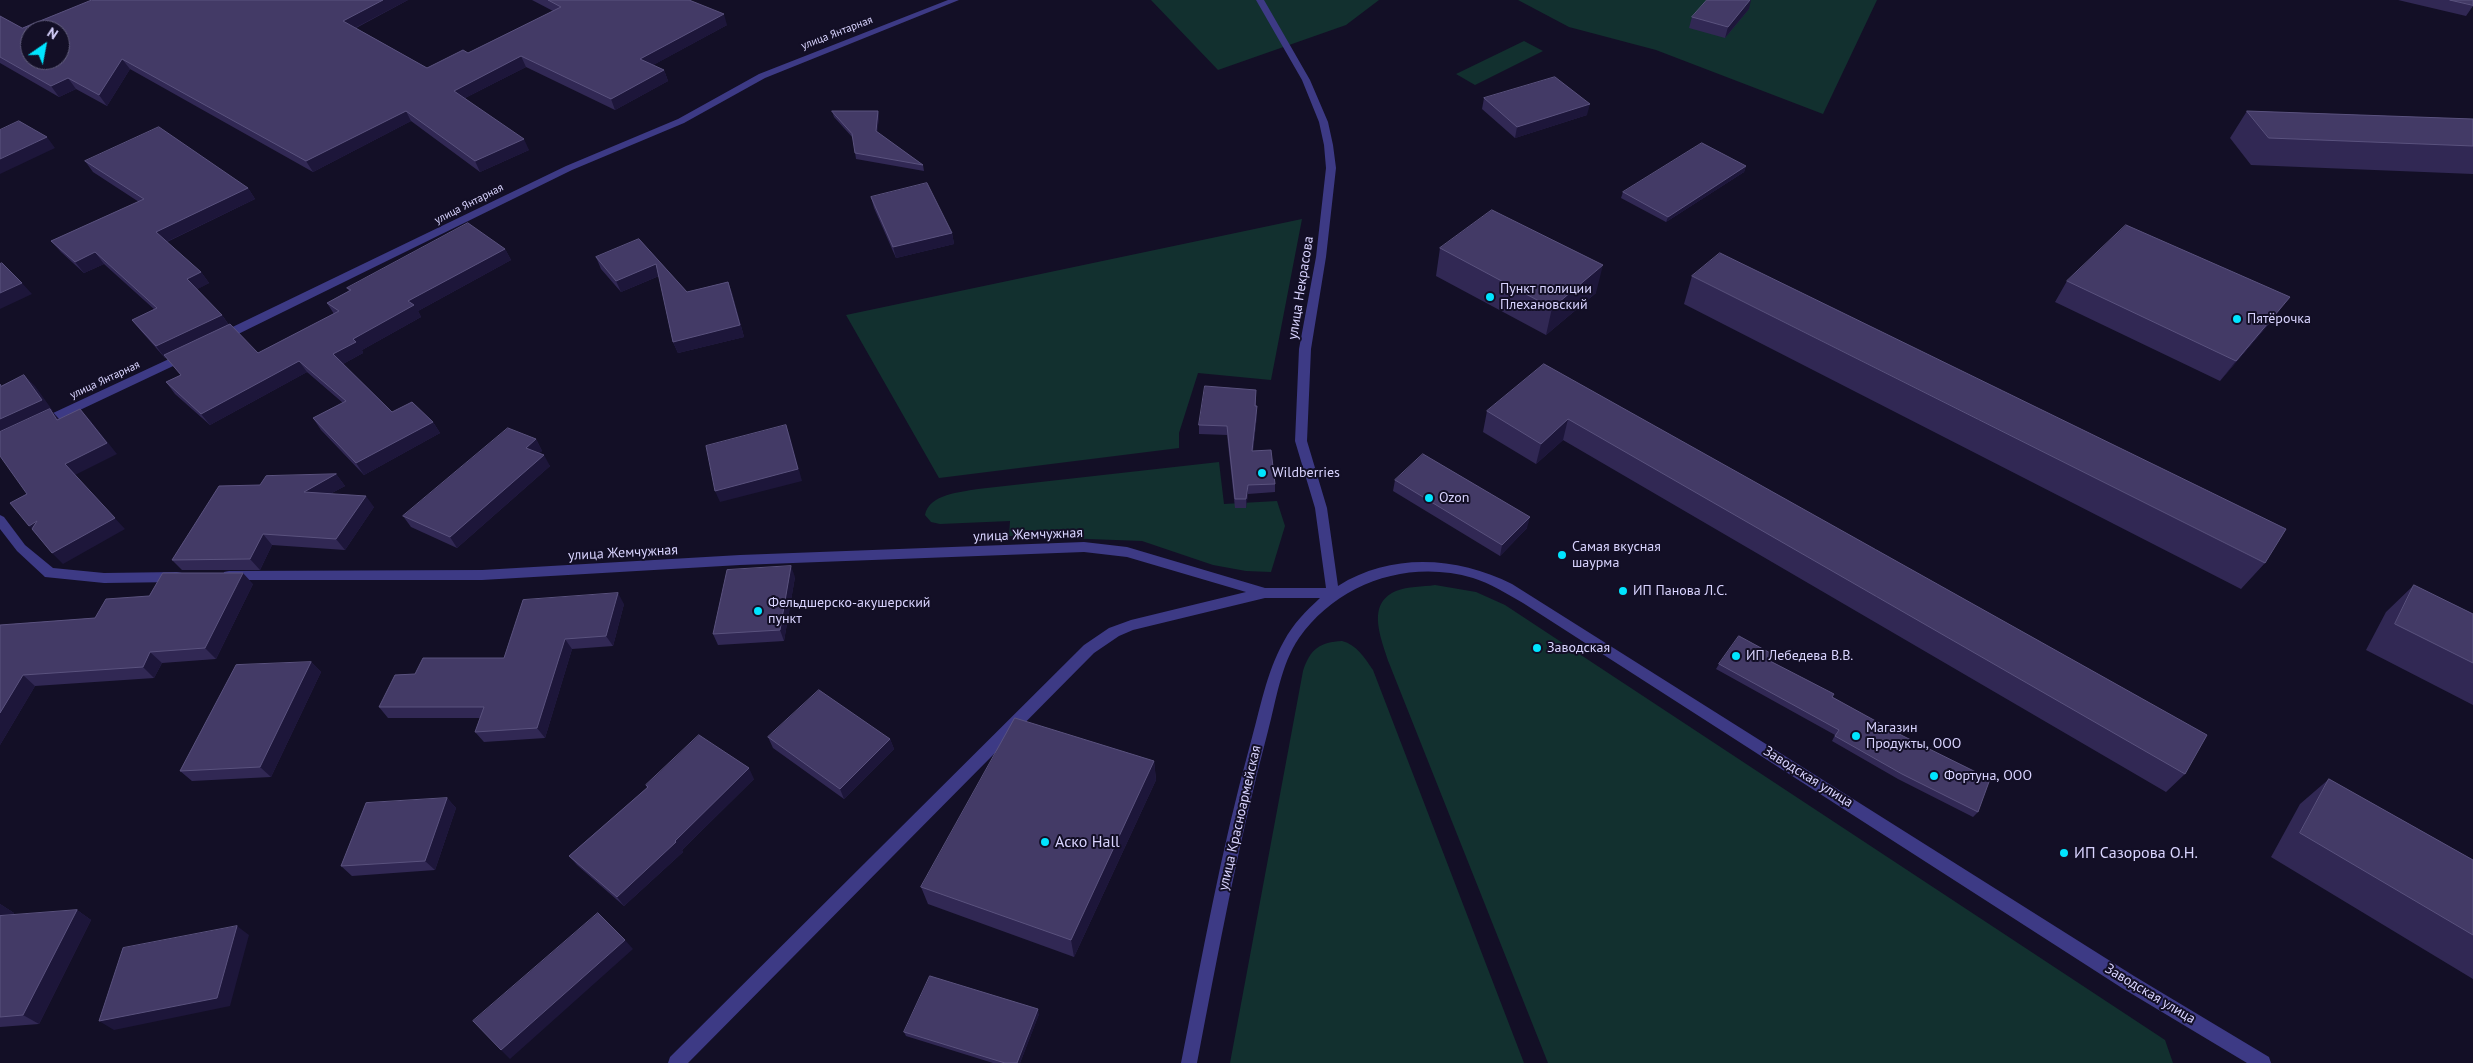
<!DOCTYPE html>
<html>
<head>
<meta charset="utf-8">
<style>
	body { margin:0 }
	#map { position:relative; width:2473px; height:1063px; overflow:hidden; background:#130f26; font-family:"PT Sans",sans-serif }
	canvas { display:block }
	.north { position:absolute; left:20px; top:20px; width:50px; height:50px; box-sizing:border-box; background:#130f26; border:1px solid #625e7d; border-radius:50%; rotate:33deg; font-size:14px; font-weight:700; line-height:20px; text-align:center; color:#d9d4ff }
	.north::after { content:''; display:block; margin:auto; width:18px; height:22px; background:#00e5ff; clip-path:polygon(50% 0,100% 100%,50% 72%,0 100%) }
</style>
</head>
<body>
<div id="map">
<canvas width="2473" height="1063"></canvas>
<div class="north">N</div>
</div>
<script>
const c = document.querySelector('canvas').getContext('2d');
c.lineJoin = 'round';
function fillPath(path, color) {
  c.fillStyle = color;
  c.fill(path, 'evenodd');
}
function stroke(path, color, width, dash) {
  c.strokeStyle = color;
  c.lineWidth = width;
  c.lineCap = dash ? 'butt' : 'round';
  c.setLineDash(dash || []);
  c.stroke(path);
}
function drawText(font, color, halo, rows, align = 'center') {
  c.font = font + ' "PT Sans",sans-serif';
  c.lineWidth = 4;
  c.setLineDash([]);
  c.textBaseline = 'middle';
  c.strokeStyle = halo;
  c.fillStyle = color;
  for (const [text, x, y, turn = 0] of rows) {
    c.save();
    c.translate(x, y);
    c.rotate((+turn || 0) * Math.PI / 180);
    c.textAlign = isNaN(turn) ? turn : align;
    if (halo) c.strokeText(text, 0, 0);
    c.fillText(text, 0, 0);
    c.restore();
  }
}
fillPath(new Path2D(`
	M 1151,0 L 1379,0 L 1346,25 L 1218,70 Z
	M 1518,0 L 1877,0 L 1823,114 L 1656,50 L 1569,27 Z
	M 1524,41 L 1543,51 L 1475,85 L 1456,74 Z
	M 1302,219 L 1271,380 L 1198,373 L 1179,433 L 1179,448 L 939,478 L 846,315 Z
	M 1219,462 L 1224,504 L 1277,501 L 1285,526 L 1271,572 L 1246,571 L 1213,565 L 1142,541 L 1009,536 L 1010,521 L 940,524 L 931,522 L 925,515 C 929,494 961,492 978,489 Z
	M 1435,585 L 1476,592 L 1505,605 L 2165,1040 L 2173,1063 L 1548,1063 L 1389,663 C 1382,640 1365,604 1396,591 C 1408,586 1422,587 1435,585 Z
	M 1342,641 C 1357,645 1364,657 1373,670 L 1524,1063 L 1230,1063 L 1303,671 C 1310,649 1320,642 1342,641 Z`), '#12302f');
fillPath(new Path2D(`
	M 948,0 L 959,0 L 765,78 L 684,123 L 572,170 L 226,340 L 218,340 L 217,337 L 218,334 L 566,166 L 678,119 L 759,74 Z
	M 1256,0 L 1264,0 L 1310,80 L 1328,122 L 1333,145 L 1336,168 L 1326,257 L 1311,349 L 1307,441 L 1327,508 L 1338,586 C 1392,552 1458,557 1512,584 L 2134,976 L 2269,1057 L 2271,1063 L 2247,1063 L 2122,988 L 1523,603 C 1507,594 1490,583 1473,578 C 1408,559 1338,583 1299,638 C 1281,664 1276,701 1268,731 C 1239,840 1218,952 1197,1063 L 1181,1063 C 1202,957 1221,850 1250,745 C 1260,710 1266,673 1284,641 C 1293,624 1306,611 1320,598 L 1265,598 L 1133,630 L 1119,636 L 1094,653 L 688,1063 L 668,1063 L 670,1057 L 1084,645 L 1109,628 L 1131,620 L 1246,592 L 1127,557 L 1084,552 L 740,565 L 482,580 L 224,580 L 223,576 L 224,572 L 229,571 L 482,570 L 740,555 L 1084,542 L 1127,547 L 1265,588 L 1326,588 L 1315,508 L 1295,441 L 1299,349 L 1316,257 L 1326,168 L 1324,145 L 1319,122 L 1302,80 Z
	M 184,352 L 188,353 L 190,356 L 188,359 L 46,426 L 42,427 L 36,423 L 38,420 Z
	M 0,515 L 4,517 L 25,545 L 53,568 L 104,573 L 177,572 L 182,573 L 183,577 L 182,581 L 177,582 L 104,583 L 45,577 L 17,551 L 0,529 Z`), '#3d3a85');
fillPath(new Path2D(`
	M 408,0 L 356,28 L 427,68 L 468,53 L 553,11 L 532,0 L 689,0 L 727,25 L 653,65 L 664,70 L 668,81 L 615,110 L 526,67 L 465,98 L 529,150 L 480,172 L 411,121 L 313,172 L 130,69 L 107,106 L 76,89 L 59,97 L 0,63 L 0,16 L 22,28 Z
	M 2398,0 L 2473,0 L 2473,6 L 2466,16 Z
	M 1749,9 L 1725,38 L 1689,28 L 1692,17 Z
	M 1484,98 L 1587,115 L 1515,138 L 1482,109 Z
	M 832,111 L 878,111 L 879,117 L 877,132 L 923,165 L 924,171 L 856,159 L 853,138 L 834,117 Z
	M 2247,111 L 2473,119 L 2473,174 L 2251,165 L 2230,138 Z
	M 85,161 L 248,188 L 255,199 L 167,242 L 201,272 L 209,283 L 197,289 L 222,315 L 229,325 L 258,353 L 334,314 L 327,303 L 349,291 L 347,288 L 505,249 L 511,260 L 418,311 L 421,317 L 362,350 L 363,353 L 343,364 L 392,412 L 433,422 L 440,433 L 364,475 L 321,430 L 313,418 L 343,403 L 307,372 L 210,425 L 175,394 L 166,382 L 181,375 L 166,357 L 165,358 L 141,331 L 132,320 L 155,310 L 104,264 L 84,273 L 61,252 L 51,241 L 139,202 L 93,172 Z
	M 1746,166 L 1744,172 L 1666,222 L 1621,198 L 1623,192 Z
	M 871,197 L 952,233 L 954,244 L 896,258 L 874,208 Z
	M 639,239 L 687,292 L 728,282 L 732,293 L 744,337 L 678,353 L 673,342 L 659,276 L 621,292 L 601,269 L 596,257 Z
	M 1440,248 L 1596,293 L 1546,335 L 1436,276 Z
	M 1692,276 L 2265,563 L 2241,589 L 1684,304 Z
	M 2067,281 L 2274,318 L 2220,381 L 2055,302 Z
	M 1544,364 L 2185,774 L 2166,792 L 1563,440 L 1536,464 L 1483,432 L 1487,411 Z
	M 1256,390 L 1256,406 L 1257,415 L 1253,451 L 1275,484 L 1275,492 L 1248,494 L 1246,508 L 1235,508 L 1227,435 L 1199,434 L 1199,425 Z
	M 536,439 L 542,451 L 539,453 L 550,466 L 457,548 L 411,527 L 403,516 Z
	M 336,474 L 345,486 L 330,494 L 374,507 L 345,550 L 272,545 L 260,570 L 182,570 L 172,560 L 260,485 Z
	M 1395,480 L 1527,528 L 1500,556 L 1393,491 Z
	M 795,577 L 784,641 L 718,645 L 713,634 Z
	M 253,584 L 216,659 L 162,663 L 154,678 L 35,686 L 0,745 L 0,625 L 95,618 L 149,596 Z
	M 2414,585 L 2473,614 L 2473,705 L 2366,650 L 2386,612 Z
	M 624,604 L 613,646 L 572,649 L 545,738 L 484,742 L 475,732 L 480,718 L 388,718 L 379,707 L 415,674 L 504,658 Z
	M 1770,661 L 1832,697 L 1978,812 L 1973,817 L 1898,779 L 1832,741 L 1835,735 L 1716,669 L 1719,664 Z
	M 311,662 L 321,672 L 271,777 L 192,781 L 180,771 Z
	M 768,737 L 890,739 L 894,749 L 844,799 L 773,748 Z
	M 1154,761 L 1156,780 L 1074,957 L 928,904 L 921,887 Z
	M 754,779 L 682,850 L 683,852 L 624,906 L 577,865 L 569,856 L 647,788 L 646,785 Z
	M 2329,779 L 2473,860 L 2473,979 L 2271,857 L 2300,804 Z
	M 447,798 L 456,808 L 435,870 L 352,876 L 341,866 Z
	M 0,904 L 14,913 L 13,915 L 77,910 L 91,920 L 39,1024 L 0,1027 Z
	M 1039,1014 L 1020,1063 L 993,1063 L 906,1036 L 904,1032 Z`), '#312854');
fillPath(new Path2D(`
	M 383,0 L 408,0 L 349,31 L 343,21 Z
	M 1750,0 L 1751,0 L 1749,9 L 1725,38 L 1728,27 Z
	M 724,14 L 727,25 L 644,70 L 640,59 Z
	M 521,56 L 526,67 L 459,101 L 454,91 Z
	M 122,59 L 130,69 L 107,106 L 99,95 Z
	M 664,70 L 668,81 L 615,110 L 611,99 Z
	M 68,78 L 76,89 L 59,97 L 51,86 Z
	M 1590,104 L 1587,115 L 1515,138 L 1517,127 Z
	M 406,111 L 411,121 L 313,172 L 306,161 Z
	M 878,111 L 879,117 L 877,136 L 876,131 Z
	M 47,137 L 55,148 L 0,174 L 0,159 Z
	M 524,139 L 529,150 L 480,172 L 475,161 Z
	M 1746,166 L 1744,172 L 1666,222 L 1668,217 Z
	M 248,188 L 255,199 L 164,243 L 156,232 Z
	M 952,233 L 954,244 L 896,258 L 893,247 Z
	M 505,249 L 511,260 L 418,311 L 421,317 L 362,350 L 363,353 L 341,365 L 333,354 L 408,301 Z
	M 95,252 L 104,264 L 84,273 L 75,262 Z
	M 656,264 L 661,275 L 621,292 L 616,281 Z
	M 1603,265 L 1596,293 L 1546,335 L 1552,308 Z
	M 201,272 L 209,283 L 196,290 L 187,279 Z
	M 728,282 L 732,293 L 744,337 L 678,353 L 673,342 Z
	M 22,283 L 32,294 L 0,309 L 0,293 Z
	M 2290,297 L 2274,318 L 2220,381 L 2236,361 Z
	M 222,315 L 230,327 L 165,358 L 156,346 Z
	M 299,361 L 307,372 L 210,425 L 201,414 Z
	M 24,375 L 35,386 L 53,411 L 52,411 L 60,420 L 0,436 L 0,419 Z
	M 1257,406 L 1257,415 L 1252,460 L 1252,451 Z
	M 80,409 L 90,420 L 117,454 L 75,475 L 125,529 L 63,564 L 52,553 L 65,464 Z
	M 1568,419 L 1563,440 L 1536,464 L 1541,444 Z
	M 433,422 L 440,433 L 364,475 L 356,463 Z
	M 786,425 L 790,436 L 802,481 L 720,502 L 715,491 Z
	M 536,439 L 542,451 L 532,459 L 526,448 Z
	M 544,455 L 550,466 L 457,548 L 450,537 Z
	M 336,474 L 345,486 L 313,503 L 304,492 Z
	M 1248,485 L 1248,494 L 1246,508 L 1246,499 Z
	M 366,496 L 374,507 L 345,550 L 336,539 Z
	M 1530,517 L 1527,528 L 1500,556 L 1502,545 Z
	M 37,521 L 41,537 L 29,526 Z
	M 263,534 L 272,545 L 260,570 L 250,559 Z
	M 791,566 L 795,577 L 784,641 L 780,630 Z
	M 243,573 L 253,584 L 216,659 L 205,648 Z
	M 618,593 L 624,604 L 613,646 L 606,636 Z
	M 565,639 L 572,649 L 545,738 L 537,728 Z
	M 150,652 L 162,663 L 154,678 L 143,667 Z
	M 311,662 L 321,672 L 271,777 L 260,767 Z
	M 23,675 L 35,686 L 0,745 L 0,713 Z
	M 890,739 L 894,749 L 844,799 L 840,789 Z
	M 1154,761 L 1156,780 L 1074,957 L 1071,940 Z
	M 749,768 L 754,779 L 682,850 L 683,852 L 624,906 L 617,897 Z
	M 447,798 L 456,808 L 435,870 L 425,861 Z
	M 0,904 L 14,913 L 7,925 L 0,921 Z
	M 77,910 L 91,920 L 39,1024 L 23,1015 Z
	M 237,926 L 249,935 L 230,1006 L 114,1030 L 99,1021 Z
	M 625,940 L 633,949 L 510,1059 L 501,1050 Z
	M 1038,1009 L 1039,1014 L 1020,1063 L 1017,1063 Z`), '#1d163a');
const building = new Path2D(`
	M 92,0 L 383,0 L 343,21 L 427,68 L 463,50 L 468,53 L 561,7 L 548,0 L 689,0 L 724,14 L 640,59 L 664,70 L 611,99 L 521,56 L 454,91 L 524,139 L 475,161 L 406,111 L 306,161 L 122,59 L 99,95 L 68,78 L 51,86 L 0,57 L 0,16 L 22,28 ZM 30,30 L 60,30 L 60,60 L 30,60 Z
	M 1707,0 L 1750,0 L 1728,27 L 1692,17 Z
	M 2450,0 L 2473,0 L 2473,5 Z
	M 1555,77 L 1590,104 L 1517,127 L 1484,98 Z
	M 832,111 L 878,111 L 876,131 L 923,165 L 855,153 L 852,134 Z
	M 2247,111 L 2473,119 L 2473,146 L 2269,138 Z
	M 19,121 L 47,137 L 0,159 L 0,130 Z
	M 159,127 L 248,188 L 156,232 L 201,272 L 187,279 L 222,315 L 156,346 L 132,320 L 157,308 L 95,252 L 75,262 L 51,241 L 144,199 L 85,161 Z
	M 1702,143 L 1746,166 L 1668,217 L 1623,192 Z
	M 927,183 L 952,233 L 893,247 L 871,197 Z
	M 1492,210 L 1603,265 L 1552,308 L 1440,248 Z
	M 468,223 L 505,249 L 408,301 L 414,305 L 353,339 L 356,342 L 333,354 L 392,412 L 412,402 L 433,422 L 356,463 L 313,418 L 346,401 L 299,361 L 201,414 L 166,382 L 181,375 L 164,355 L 230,324 L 258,353 L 339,311 L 327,303 L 351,290 L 347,288 Z
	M 2126,225 L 2290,297 L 2236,361 L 2067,281 Z
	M 639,239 L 687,292 L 728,282 L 740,325 L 673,342 L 656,264 L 616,281 L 596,257 Z
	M 1720,253 L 2286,529 L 2265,563 L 1692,276 Z
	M 2,263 L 22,283 L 0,293 L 0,264 Z
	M 1544,364 L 2207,735 L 2185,774 L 1568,419 L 1541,444 L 1487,411 Z
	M 24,375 L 42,400 L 0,419 L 0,384 L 1,386 Z
	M 1205,386 L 1256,390 L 1255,406 L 1257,406 L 1252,451 L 1271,450 L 1275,484 L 1248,485 L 1246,499 L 1235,499 L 1227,426 L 1199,425 Z
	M 50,409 L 57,420 L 80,409 L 107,443 L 65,464 L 115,518 L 52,553 L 32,529 L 37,521 L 29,526 L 10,503 L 27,494 L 0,456 L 0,432 Z
	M 786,425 L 798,469 L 715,491 L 706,446 Z
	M 508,428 L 536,439 L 526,448 L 544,455 L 450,537 L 403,516 Z
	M 1423,454 L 1530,517 L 1502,545 L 1395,480 Z
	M 336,474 L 304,492 L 366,496 L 336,539 L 263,534 L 250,559 L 172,560 L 219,486 L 260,485 L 266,476 Z
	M 791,566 L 780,630 L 713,634 L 727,570 Z
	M 163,573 L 243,573 L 205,648 L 150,652 L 143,667 L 23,675 L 0,713 L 0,625 L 95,618 L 106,599 L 149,596 Z
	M 2414,585 L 2473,614 L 2473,663 L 2395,624 Z
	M 618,593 L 606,636 L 565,639 L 537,728 L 475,732 L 484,707 L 379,707 L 395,675 L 415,674 L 423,658 L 504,658 L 523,600 Z
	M 1739,636 L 1774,655 L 1770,661 L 1834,694 L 1832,697 L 1903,736 L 1990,779 L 1978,812 L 1902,774 L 1835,736 L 1839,730 L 1719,664 Z
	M 311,662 L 260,767 L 180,771 L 236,665 Z
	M 819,690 L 890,739 L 840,789 L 768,737 Z
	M 1015,718 L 1154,761 L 1071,940 L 921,887 Z
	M 699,735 L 749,768 L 675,841 L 676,842 L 617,897 L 569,856 L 648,787 L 646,785 Z
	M 2329,779 L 2473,860 L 2473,935 L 2300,833 Z
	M 447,798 L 425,861 L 341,866 L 366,803 Z
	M 77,910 L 23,1015 L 0,1017 L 0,916 Z
	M 598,913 L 625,940 L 501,1050 L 473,1021 Z
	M 237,926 L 217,998 L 99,1021 L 123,948 Z
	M 930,976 L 1038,1009 L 1017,1063 L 1005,1063 L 904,1032 Z`);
fillPath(building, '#433a66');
stroke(building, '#5a527e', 1);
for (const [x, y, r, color] of [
	[1490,297,5,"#00e5ff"],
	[2237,319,5,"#00e5ff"],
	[1262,473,5,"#00e5ff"],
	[1429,498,5,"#00e5ff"],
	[1562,555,5,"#00e5ff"],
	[1623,591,5,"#00e5ff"],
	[758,611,5,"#00e5ff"],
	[1537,648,5,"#00e5ff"],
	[1736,656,5,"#00e5ff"],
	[1856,736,5,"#00e5ff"],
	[1934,776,5,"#00e5ff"],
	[1045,842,5,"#00e5ff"],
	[2064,853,5,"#00e5ff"]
]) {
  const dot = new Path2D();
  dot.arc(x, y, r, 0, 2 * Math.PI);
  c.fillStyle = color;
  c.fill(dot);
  stroke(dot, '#130f26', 2);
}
drawText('11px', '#d9d4ff', '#130f26', [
	["улица Янтарная",837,33,-21],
	["улица Янтарная",469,204,-27],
	["улица Янтарная",105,380,-25]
]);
drawText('14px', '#d9d4ff', '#130f26', [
	["улица Некрасова",1301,288,-81],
	["улица Жемчужная",1028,535,-2],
	["улица Жемчужная",623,553,-3],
	["Заводская улица",1808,777,32],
	["улица Красноармейская",1240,818,-77],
	["Заводская улица",2150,994,31]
]);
drawText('14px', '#d9d4ff', '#130f26', [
	["Пункт полиции",1500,289],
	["Плехановский",1500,305],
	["Пятёрочка",2247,319],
	["Wildberries",1272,473],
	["Ozon",1439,498],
	["Самая вкусная",1572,547],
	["шаурма",1572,563],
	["ИП Панова Л.С.",1633,591],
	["Фельдшерско-акушерский",768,603],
	["пункт",768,619],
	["Заводская",1547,648],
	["ИП Лебедева В.В.",1746,656],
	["Магазин",1866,728],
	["Продукты, ООО",1866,744],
	["Фортуна, ООО",1944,776]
], 'left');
drawText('16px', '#d9d4ff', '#130f26', [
	["Аско Hall",1055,842],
	["ИП Сазорова О.Н.",2074,853]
], 'left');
</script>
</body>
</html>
